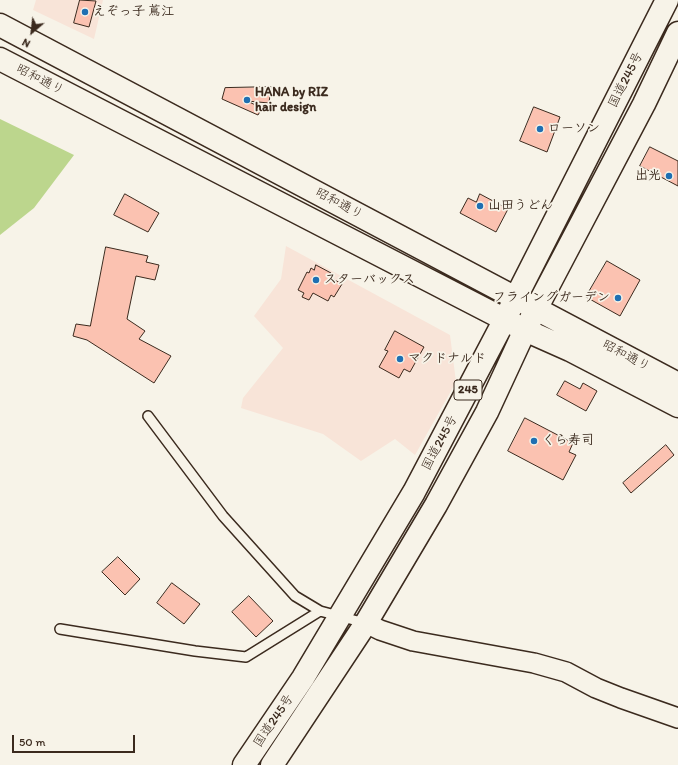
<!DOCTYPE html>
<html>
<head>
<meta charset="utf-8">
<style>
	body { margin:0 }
	#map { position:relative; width:678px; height:765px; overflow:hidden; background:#f7f3e8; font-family:Itim,sans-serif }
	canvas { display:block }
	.north { position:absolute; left:12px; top:12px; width:40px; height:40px; -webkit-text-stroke:3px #f7f3e8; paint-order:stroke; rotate:208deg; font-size:11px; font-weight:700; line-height:16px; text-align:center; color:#3b2a1e }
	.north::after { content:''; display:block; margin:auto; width:14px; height:18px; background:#3b2a1e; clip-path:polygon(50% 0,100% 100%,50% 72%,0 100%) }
	.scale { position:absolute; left:12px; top:735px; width:123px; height:18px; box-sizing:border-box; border:2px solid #3b2a1e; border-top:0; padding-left:5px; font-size:12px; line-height:14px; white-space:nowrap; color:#3b2a1e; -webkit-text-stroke:3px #f7f3e8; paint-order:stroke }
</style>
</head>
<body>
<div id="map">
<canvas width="678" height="765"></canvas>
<div class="north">N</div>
<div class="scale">50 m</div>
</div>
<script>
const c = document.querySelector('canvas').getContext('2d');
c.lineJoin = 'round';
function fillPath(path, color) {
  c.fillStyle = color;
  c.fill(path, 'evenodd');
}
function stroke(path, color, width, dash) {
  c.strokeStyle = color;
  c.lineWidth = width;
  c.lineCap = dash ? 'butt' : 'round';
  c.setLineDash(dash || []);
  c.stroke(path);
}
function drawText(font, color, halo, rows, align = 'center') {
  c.font = font + ' Itim,"Klee One",sans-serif';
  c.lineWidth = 3.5;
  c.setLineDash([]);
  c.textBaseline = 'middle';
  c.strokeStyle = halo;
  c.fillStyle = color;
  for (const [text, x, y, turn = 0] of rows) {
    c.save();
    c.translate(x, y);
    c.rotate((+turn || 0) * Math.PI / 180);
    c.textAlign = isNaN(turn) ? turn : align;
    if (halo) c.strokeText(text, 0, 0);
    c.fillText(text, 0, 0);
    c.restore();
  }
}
fillPath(new Path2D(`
	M 36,0 L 103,0 L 94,39 L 33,10 Z
	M 286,246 L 450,335 L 456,382 L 415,455 L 395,439 L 361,461 L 323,434 L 241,408 L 243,398 L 283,348 L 254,316 L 281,279 Z`), '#f8e4d8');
fillPath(new Path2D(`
	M 0,119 L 74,155 L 34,208 L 0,235 Z`), '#bcd68d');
const building = new Path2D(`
	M 80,0 L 96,1 L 89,27 L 74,23 Z
	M 271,87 L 269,103 L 247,101 L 262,108 L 258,115 L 222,99 L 225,88 Z
	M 534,107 L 560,117 L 547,152 L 520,141 Z
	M 650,147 L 678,161 L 678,186 L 640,166 Z
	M 125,194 L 159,213 L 148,232 L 114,215 Z
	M 480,194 L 508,209 L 496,232 L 460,213 L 468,198 L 476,202 Z
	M 106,247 L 148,256 L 146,262 L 159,265 L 155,280 L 136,276 L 127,319 L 145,331 L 139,339 L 171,356 L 154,383 L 87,340 L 73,336 L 76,324 L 90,326 Z
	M 607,261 L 640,280 L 620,316 L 586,297 Z
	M 316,265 L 331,273 L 329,277 L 342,284 L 334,297 L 331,295 L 328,301 L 313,293 L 309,300 L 302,297 L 304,293 L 298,290 L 307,272 L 309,273 L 311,268 L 314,270 Z
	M 395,331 L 424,347 L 410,372 L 404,369 L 399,378 L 379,367 L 388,351 L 385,350 Z
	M 565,381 L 580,389 L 583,383 L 597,391 L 586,411 L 557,395 Z
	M 525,418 L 573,443 L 569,452 L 576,455 L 563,480 L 508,451 Z
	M 666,445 L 674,455 L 631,493 L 623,483 Z
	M 118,557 L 140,579 L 125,595 L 102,572 Z
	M 172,583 L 200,604 L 184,624 L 157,603 Z
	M 249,596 L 273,621 L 256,637 L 232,612 Z`);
fillPath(building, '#fbc2b1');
stroke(building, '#3b2a1e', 1);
const lane = new Path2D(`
	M 148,416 L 223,516 L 295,596 L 320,611 L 365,623
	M 60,629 L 195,651 L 246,657 L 320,611`);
const street = new Path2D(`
	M 366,623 L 380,630 L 413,641 L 534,663 L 566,672 L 596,688 L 621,698 L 678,718`);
const secondary = new Path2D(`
	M 0,25 L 678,384
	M 0,59 L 525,330 L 570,350 L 678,406`);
const highway = new Path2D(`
	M 244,765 L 303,678 L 414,492 L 505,319 L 667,0
	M 272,765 L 366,623 L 436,505 L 487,412 L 525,330 L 644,104 L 678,33`);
stroke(lane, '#3b2a1e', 12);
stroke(street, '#3b2a1e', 22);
stroke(secondary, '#3b2a1e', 25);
stroke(highway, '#3b2a1e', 25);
stroke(lane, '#f7f3e8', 9);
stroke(street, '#f7f3e8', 19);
stroke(secondary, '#f7f3e8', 22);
stroke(highway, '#f7f3e8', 22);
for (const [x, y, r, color] of [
	[85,12,4,"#1f6fb2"],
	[247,100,4,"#1f6fb2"],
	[540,129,4,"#1f6fb2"],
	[669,176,4,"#1f6fb2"],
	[480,206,4,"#1f6fb2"],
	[316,280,4,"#1f6fb2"],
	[618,298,4,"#1f6fb2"],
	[400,359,4,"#1f6fb2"],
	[534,441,4,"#1f6fb2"]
]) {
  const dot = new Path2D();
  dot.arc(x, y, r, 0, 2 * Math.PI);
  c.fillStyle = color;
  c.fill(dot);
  stroke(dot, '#f7f3e8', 1.5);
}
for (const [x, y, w] of [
	[468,390,28]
]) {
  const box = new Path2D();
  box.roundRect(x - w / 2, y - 10, w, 20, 3);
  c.fillStyle = '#f7f3e8';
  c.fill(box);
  stroke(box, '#3b2a1e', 1);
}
drawText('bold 12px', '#3b2a1e', null, [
	["245",468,390]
]);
drawText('bold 13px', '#3b2a1e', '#f7f3e8', [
	["えぞっ子 蔦江",93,12],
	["HANA by RIZ",255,93],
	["hair design",255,108],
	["ローソン",548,129],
	["出光",661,176,"right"],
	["山田うどん",488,206],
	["スターバックス",324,280],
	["フライングガーデン",610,298,"right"],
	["マクドナルド",408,359],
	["くら寿司",542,441]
], 'left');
drawText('13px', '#3b2a1e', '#f7f3e8', [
	["昭和通り",40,80,27],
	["国道245号",626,80,-63],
	["昭和通り",339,204,28],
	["昭和通り",626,356,28],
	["国道245号",440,443,-62],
	["国道245号",274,721,-56]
]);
</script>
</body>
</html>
